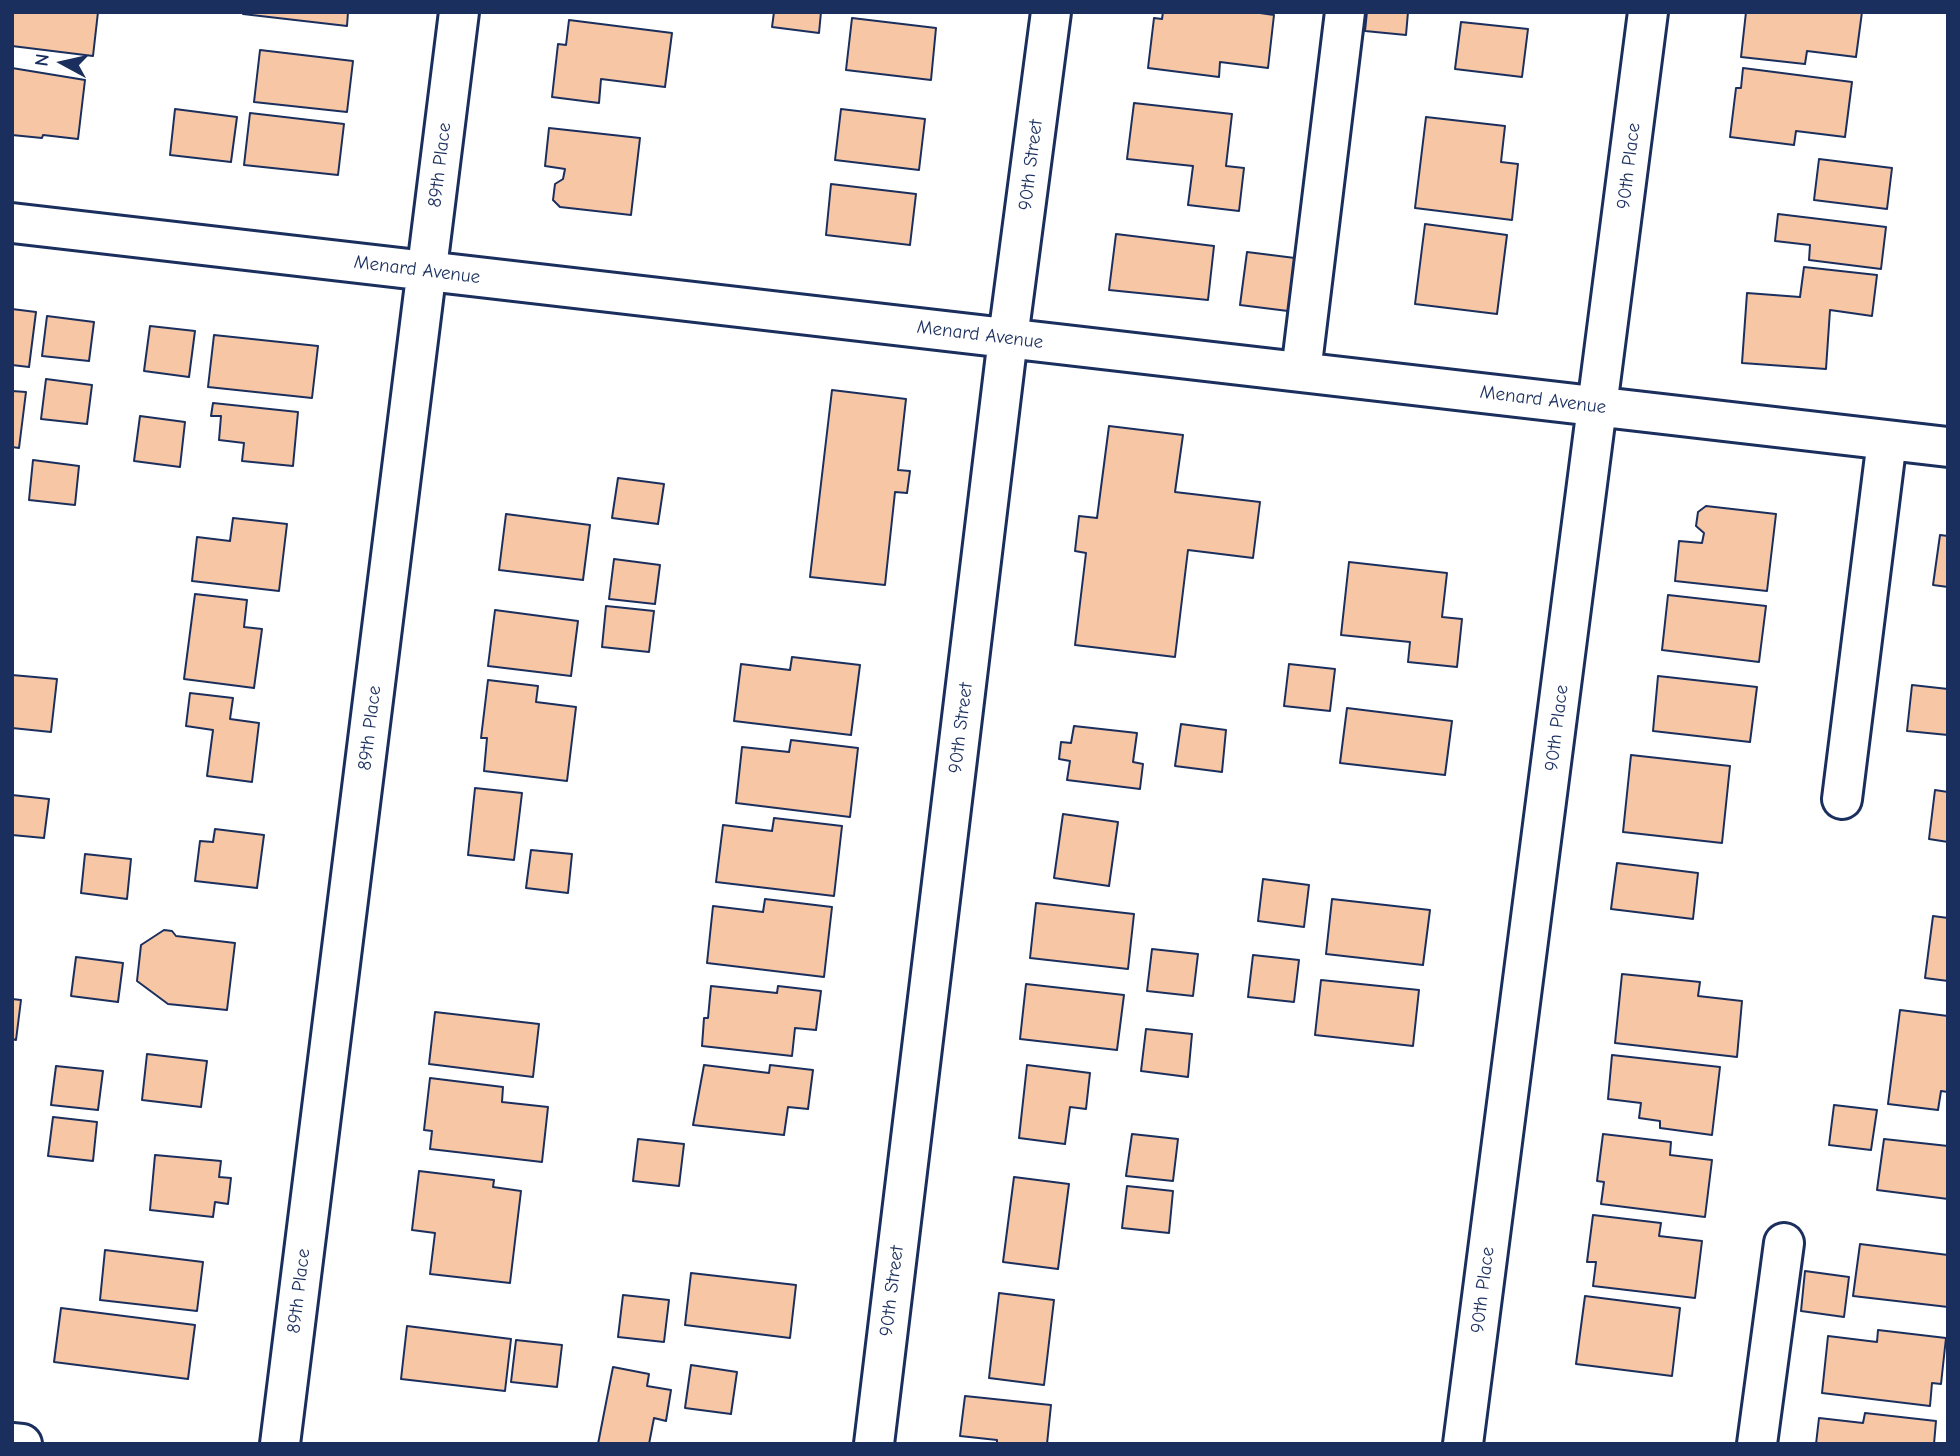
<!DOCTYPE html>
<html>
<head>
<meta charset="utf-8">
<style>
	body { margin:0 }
	#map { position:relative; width:1960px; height:1456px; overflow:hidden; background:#fff; font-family:"Comic Neue",sans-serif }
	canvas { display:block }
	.frame { position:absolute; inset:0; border:14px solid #1b2f5e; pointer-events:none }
	.north { position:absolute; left:28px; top:28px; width:70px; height:70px; -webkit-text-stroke:5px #fff; paint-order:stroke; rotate:278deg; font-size:19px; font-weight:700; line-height:28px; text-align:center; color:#1b2f5e }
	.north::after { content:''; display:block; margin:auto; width:24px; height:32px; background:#1b2f5e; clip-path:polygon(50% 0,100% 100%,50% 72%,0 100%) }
</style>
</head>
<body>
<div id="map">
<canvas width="1960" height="1456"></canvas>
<div class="frame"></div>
<div class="north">N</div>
</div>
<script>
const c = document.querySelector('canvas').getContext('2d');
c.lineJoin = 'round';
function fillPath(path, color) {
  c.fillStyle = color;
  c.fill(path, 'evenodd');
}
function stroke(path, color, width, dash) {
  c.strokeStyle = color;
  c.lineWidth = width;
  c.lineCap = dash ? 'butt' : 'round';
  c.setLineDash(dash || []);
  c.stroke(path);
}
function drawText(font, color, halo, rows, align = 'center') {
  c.font = font + ' "Comic Neue",sans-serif';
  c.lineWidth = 6;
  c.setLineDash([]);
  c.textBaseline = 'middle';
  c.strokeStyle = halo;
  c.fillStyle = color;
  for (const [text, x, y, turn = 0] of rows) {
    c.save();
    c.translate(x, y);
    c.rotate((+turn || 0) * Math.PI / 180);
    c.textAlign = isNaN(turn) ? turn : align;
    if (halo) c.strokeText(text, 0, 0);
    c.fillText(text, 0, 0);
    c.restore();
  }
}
const building = new Path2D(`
	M 12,12 L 98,12 L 93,56 L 12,46 Z
	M 244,12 L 348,12 L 347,26 L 243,14 Z
	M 774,12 L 821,12 L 819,33 L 772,27 Z
	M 1163,12 L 1253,12 L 1274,15 L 1268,68 L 1220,62 L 1219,77 L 1148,68 L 1154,18 L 1162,19 Z
	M 1367,12 L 1408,12 L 1406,35 L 1365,31 Z
	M 1746,12 L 1862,12 L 1856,57 L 1807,51 L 1805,64 L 1741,57 Z
	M 852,18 L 936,28 L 931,80 L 846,70 Z
	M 569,20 L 672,33 L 665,87 L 601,79 L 599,103 L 552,97 L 558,44 L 566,45 Z
	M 1461,22 L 1528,29 L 1522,77 L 1455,69 Z
	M 260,50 L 353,61 L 347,112 L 254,102 Z
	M 12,68 L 85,80 L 78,139 L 43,135 L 42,138 L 12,135 Z
	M 1743,68 L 1852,82 L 1845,137 L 1796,131 L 1794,145 L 1730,137 L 1736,88 L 1741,88 Z
	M 1134,103 L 1232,114 L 1226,166 L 1244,168 L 1239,211 L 1188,205 L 1193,166 L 1127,159 Z
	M 175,109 L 237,117 L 231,162 L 170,155 Z
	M 841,109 L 925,119 L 919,170 L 835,160 Z
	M 250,113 L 344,124 L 338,175 L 244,165 Z
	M 1426,117 L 1505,126 L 1501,162 L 1518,164 L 1512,220 L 1415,208 Z
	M 549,128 L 640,138 L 631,215 L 560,207 L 553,200 L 555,184 L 563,179 L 565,169 L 545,166 Z
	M 1819,159 L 1892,168 L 1887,209 L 1814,200 Z
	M 831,184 L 916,194 L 910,245 L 826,235 Z
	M 1778,214 L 1886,227 L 1881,269 L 1809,260 L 1810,245 L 1775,241 Z
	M 1425,224 L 1507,235 L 1497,314 L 1415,304 Z
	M 1116,234 L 1214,246 L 1208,300 L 1109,290 Z
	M 1247,252 L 1295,258 L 1288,311 L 1240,305 Z
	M 1804,267 L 1877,275 L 1872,316 L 1830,310 L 1826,369 L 1742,363 L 1747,293 L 1800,297 Z
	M 12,309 L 36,312 L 29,367 L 12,365 Z
	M 47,316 L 94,322 L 89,361 L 42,356 Z
	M 150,326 L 195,331 L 189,377 L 144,371 Z
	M 214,335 L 318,346 L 312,398 L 208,387 Z
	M 46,379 L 92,385 L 87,424 L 41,419 Z
	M 832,390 L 906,399 L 898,470 L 910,471 L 907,493 L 895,492 L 885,585 L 810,577 Z
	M 12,391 L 26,392 L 19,448 L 12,447 Z
	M 213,403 L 298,412 L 293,466 L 242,461 L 244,443 L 219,440 L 221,416 L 211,416 Z
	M 140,416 L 185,422 L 180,467 L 134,461 Z
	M 1109,426 L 1183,435 L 1175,492 L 1260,502 L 1253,558 L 1188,550 L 1175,657 L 1075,645 L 1086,553 L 1075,551 L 1079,516 L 1097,518 Z
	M 33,460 L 79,466 L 75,505 L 29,500 Z
	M 618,478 L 664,484 L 658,524 L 612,518 Z
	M 1706,506 L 1776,514 L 1767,591 L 1675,581 L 1679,541 L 1702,543 L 1704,533 L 1696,526 L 1698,512 Z
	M 506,514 L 590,525 L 583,580 L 499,570 Z
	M 233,518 L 287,524 L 279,591 L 192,581 L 197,537 L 230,541 Z
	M 1940,535 L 1948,536 L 1948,587 L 1933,585 Z
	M 614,559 L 660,565 L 655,604 L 609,599 Z
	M 1349,562 L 1447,573 L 1442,617 L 1462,619 L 1457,667 L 1408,662 L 1410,642 L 1341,635 Z
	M 195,594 L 247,600 L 244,627 L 262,629 L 254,688 L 184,679 Z
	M 1668,595 L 1766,606 L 1759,662 L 1662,650 Z
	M 606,606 L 654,611 L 649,652 L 602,647 Z
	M 495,610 L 578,621 L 571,676 L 488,666 Z
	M 792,657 L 860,665 L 851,735 L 734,721 L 741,664 L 790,670 Z
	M 1289,664 L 1335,669 L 1330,711 L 1284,706 Z
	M 12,675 L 57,679 L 51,732 L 12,728 Z
	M 1658,676 L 1757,687 L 1750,742 L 1653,731 Z
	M 488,680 L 538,686 L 536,702 L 576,707 L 567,781 L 484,771 L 487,738 L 481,738 Z
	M 1912,685 L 1948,689 L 1948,735 L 1907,731 Z
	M 190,693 L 233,698 L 230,719 L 259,723 L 252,782 L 207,776 L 213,730 L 186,726 Z
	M 1347,708 L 1452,721 L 1445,775 L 1340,763 Z
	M 1181,724 L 1226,730 L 1222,772 L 1175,766 Z
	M 1074,726 L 1137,733 L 1133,762 L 1143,764 L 1140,789 L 1067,780 L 1070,761 L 1059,759 L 1061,742 L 1071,743 Z
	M 791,740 L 858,748 L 850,817 L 736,803 L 742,747 L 789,752 Z
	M 1631,755 L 1730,766 L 1722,843 L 1623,832 Z
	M 475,788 L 522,793 L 514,860 L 468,855 Z
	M 1935,790 L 1948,792 L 1948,842 L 1929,839 Z
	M 12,795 L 49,799 L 44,838 L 12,835 Z
	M 1063,814 L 1118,822 L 1109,886 L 1054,878 Z
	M 774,818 L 842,826 L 834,896 L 716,882 L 723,825 L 772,831 Z
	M 215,829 L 264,835 L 257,888 L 195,881 L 200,841 L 213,842 Z
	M 531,850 L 572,854 L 568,893 L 526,888 Z
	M 85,854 L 131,859 L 127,899 L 81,893 Z
	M 1617,863 L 1698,873 L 1693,919 L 1611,909 Z
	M 1263,879 L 1309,885 L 1304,927 L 1258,921 Z
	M 765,899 L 832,907 L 824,977 L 707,963 L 713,906 L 763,912 Z
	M 1332,899 L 1430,910 L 1423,965 L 1326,954 Z
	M 1036,903 L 1134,914 L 1128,969 L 1030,958 Z
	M 1933,916 L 1948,918 L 1948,981 L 1925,978 Z
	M 164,930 L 172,931 L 176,936 L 235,943 L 227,1010 L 168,1004 L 137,981 L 141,945 Z
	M 1152,949 L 1198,954 L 1193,996 L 1147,991 Z
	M 1253,955 L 1299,960 L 1294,1002 L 1248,997 Z
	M 76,957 L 123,963 L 118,1002 L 71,996 Z
	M 1622,974 L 1700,982 L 1698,996 L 1742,1001 L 1737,1057 L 1615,1043 Z
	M 1321,980 L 1419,990 L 1413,1046 L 1315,1035 Z
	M 1026,984 L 1124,995 L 1117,1050 L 1020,1039 Z
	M 711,986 L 777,993 L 778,986 L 821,991 L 816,1030 L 795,1028 L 792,1056 L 702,1046 L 704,1018 L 708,1018 Z
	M 12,999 L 21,1000 L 16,1040 L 12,1039 Z
	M 1900,1010 L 1948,1016 L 1948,1092 L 1941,1091 L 1938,1110 L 1888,1104 Z
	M 435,1012 L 539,1024 L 533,1077 L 429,1064 Z
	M 1146,1029 L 1192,1034 L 1188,1077 L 1141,1071 Z
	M 147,1054 L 207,1061 L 201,1107 L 142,1100 Z
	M 1612,1055 L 1720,1067 L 1712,1135 L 1660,1128 L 1660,1121 L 1639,1118 L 1641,1103 L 1608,1099 Z
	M 704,1065 L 769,1073 L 770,1065 L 813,1070 L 808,1109 L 788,1107 L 784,1135 L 693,1125 Z
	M 1027,1065 L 1090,1073 L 1086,1109 L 1070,1107 L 1065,1144 L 1019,1138 Z
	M 56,1066 L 103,1071 L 98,1110 L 51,1105 Z
	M 430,1078 L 503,1087 L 502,1102 L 548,1107 L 542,1162 L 430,1149 L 432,1131 L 424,1130 Z
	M 1834,1105 L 1877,1110 L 1871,1150 L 1829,1145 Z
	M 53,1117 L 97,1122 L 93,1161 L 48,1156 Z
	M 1132,1134 L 1178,1139 L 1173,1181 L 1126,1176 Z
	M 1603,1134 L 1671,1142 L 1670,1155 L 1712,1160 L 1705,1217 L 1601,1204 L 1604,1182 L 1597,1181 Z
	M 638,1139 L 684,1144 L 679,1186 L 633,1181 Z
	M 1884,1139 L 1948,1146 L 1948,1199 L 1877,1190 Z
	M 155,1155 L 221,1161 L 219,1177 L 231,1178 L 228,1204 L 215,1202 L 213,1217 L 150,1210 Z
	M 419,1171 L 494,1180 L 493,1187 L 521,1191 L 510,1283 L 430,1274 L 435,1233 L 412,1230 Z
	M 1014,1177 L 1069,1184 L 1058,1269 L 1003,1262 Z
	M 1127,1186 L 1173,1191 L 1169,1233 L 1122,1228 Z
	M 1593,1215 L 1661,1223 L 1659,1236 L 1702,1241 L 1695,1298 L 1593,1286 L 1596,1262 L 1587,1262 Z
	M 1860,1244 L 1948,1255 L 1948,1307 L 1853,1296 Z
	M 105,1250 L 203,1262 L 197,1311 L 100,1300 Z
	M 1805,1271 L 1849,1277 L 1844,1317 L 1801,1311 Z
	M 691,1273 L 796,1285 L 790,1338 L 685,1325 Z
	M 999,1293 L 1054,1300 L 1044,1385 L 989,1378 Z
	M 623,1295 L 669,1300 L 664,1342 L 618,1337 Z
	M 1585,1296 L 1680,1308 L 1672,1376 L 1576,1364 Z
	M 61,1308 L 195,1325 L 188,1379 L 54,1362 Z
	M 407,1326 L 511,1339 L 505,1391 L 401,1379 Z
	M 1878,1330 L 1946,1338 L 1941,1384 L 1932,1383 L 1930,1406 L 1822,1393 L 1828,1336 L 1877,1342 Z
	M 516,1340 L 562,1345 L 557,1387 L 511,1382 Z
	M 691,1365 L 737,1372 L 731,1414 L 685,1408 Z
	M 613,1367 L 649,1374 L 647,1386 L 671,1390 L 666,1421 L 654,1418 L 649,1444 L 598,1444 Z
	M 965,1396 L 1051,1405 L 1047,1444 L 997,1444 L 997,1440 L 960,1436 Z
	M 1865,1413 L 1936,1421 L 1934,1444 L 1816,1444 L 1819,1418 L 1863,1423 Z`);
fillPath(building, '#f6c6a5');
stroke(building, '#1b2f5e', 2);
const minor = new Path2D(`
	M 12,223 L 1948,447
	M 1301,372 L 1345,12
	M 1842,799 L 1887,440
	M 12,1443 L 22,1444
	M 280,1444 L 459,12
	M 874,1444 L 1008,338 L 1051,12
	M 1463,1444 L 1648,12
	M 1757,1444 L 1784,1243`);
stroke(minor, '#1b2f5e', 44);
stroke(minor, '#fff', 38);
drawText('19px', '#1b2f5e', '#fff', [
	["89th Place",440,165,-83],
	["90th Street",1031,165,-83],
	["90th Place",1629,166,-83],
	["Menard Avenue",417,270,7],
	["Menard Avenue",980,335,7],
	["Menard Avenue",1543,400,7],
	["89th Place",370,728,-83],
	["90th Street",961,728,-83],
	["90th Place",1557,728,-83],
	["90th Place",1483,1290,-83],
	["89th Place",299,1291,-83],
	["90th Street",892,1291,-83]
]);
</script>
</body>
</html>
